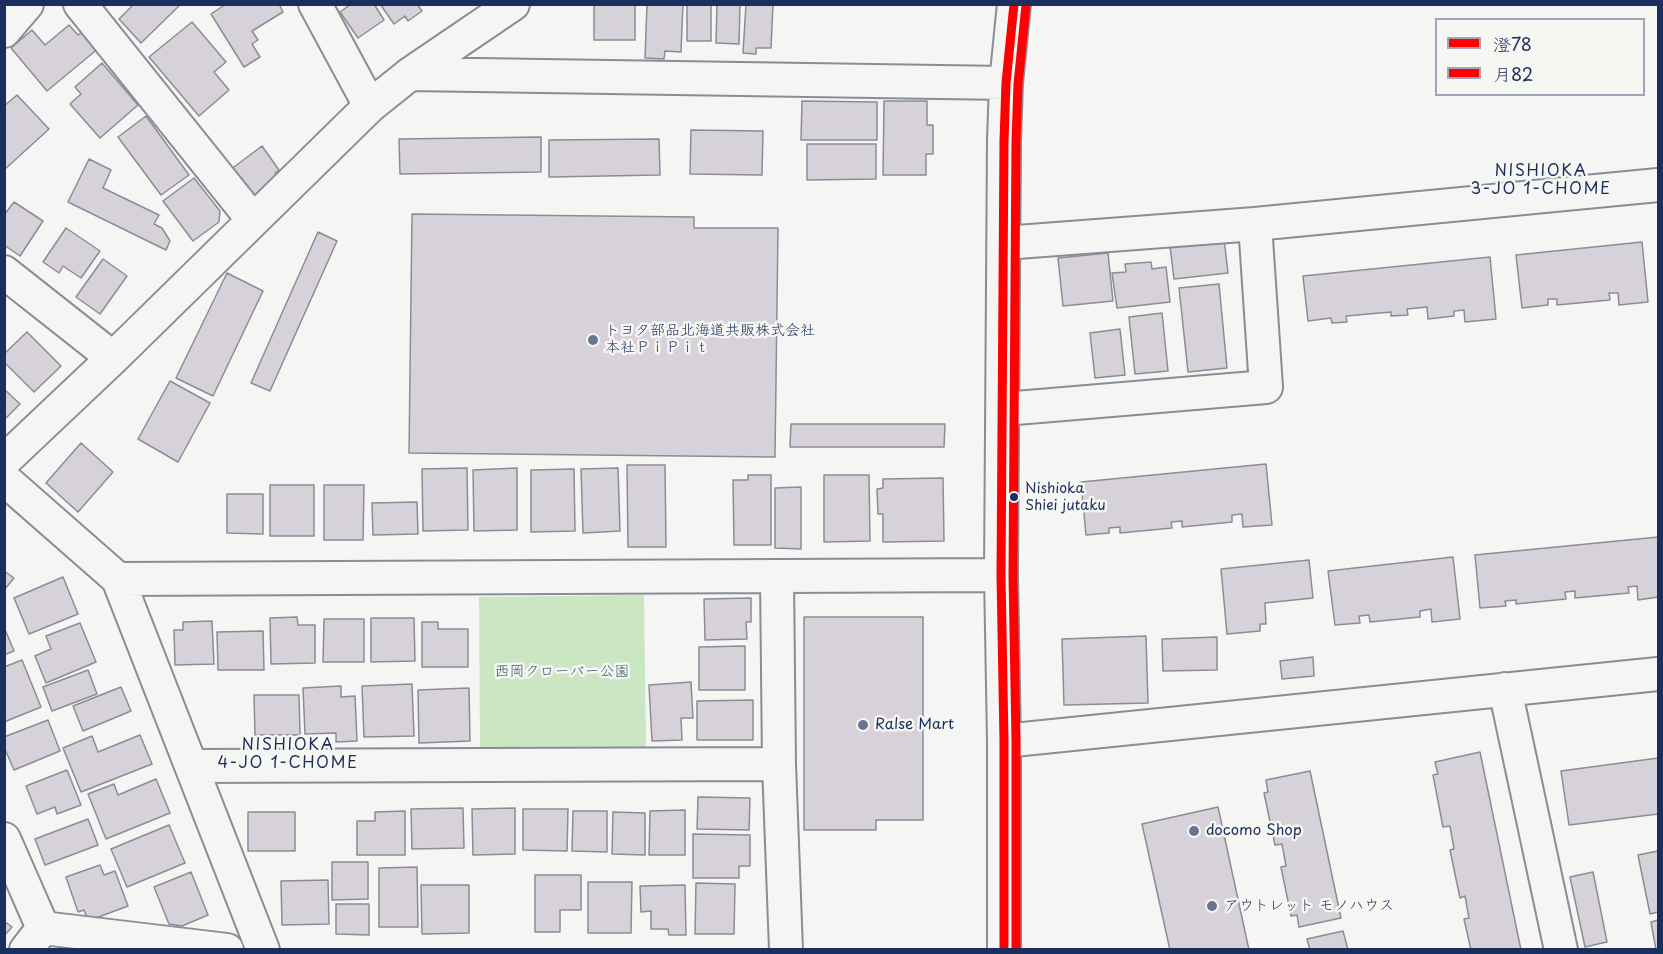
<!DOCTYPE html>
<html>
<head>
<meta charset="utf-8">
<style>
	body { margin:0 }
	#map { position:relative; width:1663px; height:954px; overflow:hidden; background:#f5f5f3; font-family:"Playpen Sans","Klee One",sans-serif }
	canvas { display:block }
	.frame { position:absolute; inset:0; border:6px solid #1b2f5e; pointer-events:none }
	.legend { position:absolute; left:1435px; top:18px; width:210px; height:78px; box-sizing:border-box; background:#f6f6f2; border:2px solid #9ea6b7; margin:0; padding:8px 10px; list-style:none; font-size:18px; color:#1b2f5e }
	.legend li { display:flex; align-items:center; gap:12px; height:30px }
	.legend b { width:30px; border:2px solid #9ea6b7 }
</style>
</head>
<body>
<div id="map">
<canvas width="1663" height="954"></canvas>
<div class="frame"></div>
<ul class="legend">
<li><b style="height:8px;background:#f00"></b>澄78</li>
<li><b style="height:8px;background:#f00"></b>月82</li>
</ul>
</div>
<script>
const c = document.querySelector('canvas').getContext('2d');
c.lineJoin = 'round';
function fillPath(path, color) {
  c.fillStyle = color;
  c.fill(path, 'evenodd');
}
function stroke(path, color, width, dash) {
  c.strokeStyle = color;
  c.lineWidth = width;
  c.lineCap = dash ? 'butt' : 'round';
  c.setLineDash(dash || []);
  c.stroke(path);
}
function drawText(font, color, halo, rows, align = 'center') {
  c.font = font + ' "Playpen Sans","Klee One",sans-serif';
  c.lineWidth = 5;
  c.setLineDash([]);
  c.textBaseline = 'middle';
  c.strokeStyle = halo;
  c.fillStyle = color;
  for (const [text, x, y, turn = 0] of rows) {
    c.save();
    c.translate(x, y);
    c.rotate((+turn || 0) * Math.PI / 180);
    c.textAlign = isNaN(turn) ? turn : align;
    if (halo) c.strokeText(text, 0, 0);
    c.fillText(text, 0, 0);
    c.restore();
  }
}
fillPath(new Path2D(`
	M 644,595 L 646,747 L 480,749 L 479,597 Z`), '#cbe6c2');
const building = new Path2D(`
	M 134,4 L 181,4 L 141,43 L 119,19 Z
	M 226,4 L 279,4 L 283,12 L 252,31 L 258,40 L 252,44 L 260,57 L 244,67 L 211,14 Z
	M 351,4 L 374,4 L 384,20 L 358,38 L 340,12 Z
	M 380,4 L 417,4 L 422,11 L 408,21 L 405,16 L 394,24 Z
	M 594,4 L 635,4 L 635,40 L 594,40 Z
	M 647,4 L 683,4 L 681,52 L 665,51 L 664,59 L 645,58 Z
	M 687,4 L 711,4 L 711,41 L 687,41 Z
	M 717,4 L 740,4 L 739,44 L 716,43 Z
	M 746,4 L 773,4 L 771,48 L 756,48 L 756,54 L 743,53 Z
	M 192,22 L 226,62 L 214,72 L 229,90 L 199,116 L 149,57 Z
	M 69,25 L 78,35 L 85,30 L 100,47 L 47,91 L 11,48 L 32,30 L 45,45 Z
	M 102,63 L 138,105 L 100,138 L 70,104 L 81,94 L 75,87 Z
	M 17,95 L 49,129 L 4,170 L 4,106 Z
	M 802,101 L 877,102 L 877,140 L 801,140 Z
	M 884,101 L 927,101 L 927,125 L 933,125 L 933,154 L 926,154 L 926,175 L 883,175 Z
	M 146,116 L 189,175 L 161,195 L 118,137 Z
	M 691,130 L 763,131 L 762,175 L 690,174 Z
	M 541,137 L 541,172 L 400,174 L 399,139 Z
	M 659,139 L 660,175 L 549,177 L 549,140 Z
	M 807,144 L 876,144 L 876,179 L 807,180 Z
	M 262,146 L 279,170 L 275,173 L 285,186 L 257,206 L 230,170 Z
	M 89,159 L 111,170 L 103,188 L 159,215 L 154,224 L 162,228 L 170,241 L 166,250 L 68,202 Z
	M 194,178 L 220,211 L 219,222 L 193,241 L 163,201 Z
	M 14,202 L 43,221 L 20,256 L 4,245 L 4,215 Z
	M 412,214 L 694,217 L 694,228 L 778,228 L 775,457 L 409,453 Z
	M 66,228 L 100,251 L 81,278 L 63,266 L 59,273 L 43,262 Z
	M 318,232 L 337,241 L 270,391 L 251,383 Z
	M 1224,239 L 1228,273 L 1174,279 L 1170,246 Z
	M 1642,242 L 1648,302 L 1619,305 L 1618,293 L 1609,293 L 1610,300 L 1557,305 L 1557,299 L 1548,299 L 1548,305 L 1522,308 L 1516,255 Z
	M 1108,253 L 1113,301 L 1063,306 L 1058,258 Z
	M 1490,257 L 1496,319 L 1465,322 L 1464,310 L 1454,311 L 1454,316 L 1428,319 L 1427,307 L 1407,309 L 1408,315 L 1391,316 L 1391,312 L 1346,316 L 1347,322 L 1332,323 L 1331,318 L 1308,321 L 1303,276 Z
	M 103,259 L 127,276 L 100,314 L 76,297 Z
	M 1151,262 L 1152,269 L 1166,267 L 1170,302 L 1117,308 L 1112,273 L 1126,272 L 1125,264 Z
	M 227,273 L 263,291 L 213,396 L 176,378 Z
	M 1219,284 L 1227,368 L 1188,372 L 1179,288 Z
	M 1162,313 L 1168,371 L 1135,374 L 1129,317 Z
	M 1120,329 L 1125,375 L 1095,378 L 1090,333 Z
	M 27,332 L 61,366 L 34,392 L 4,362 L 4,354 Z
	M 170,381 L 210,403 L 178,462 L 138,439 Z
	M 4,389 L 20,404 L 4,420 Z
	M 791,424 L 945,424 L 944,447 L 790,447 Z
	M 81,443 L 113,472 L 78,512 L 46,483 Z
	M 1266,464 L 1272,525 L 1243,527 L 1242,514 L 1232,515 L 1232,522 L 1182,527 L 1182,521 L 1171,522 L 1172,528 L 1120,533 L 1120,527 L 1109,528 L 1109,533 L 1086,535 L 1081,482 Z
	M 627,465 L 665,465 L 666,547 L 628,547 Z
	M 467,468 L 468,530 L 423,531 L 422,469 Z
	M 517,468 L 517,530 L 474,531 L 473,470 Z
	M 618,468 L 620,531 L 583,533 L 581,469 Z
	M 574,469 L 575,531 L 531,532 L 531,470 Z
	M 748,475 L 771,475 L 771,545 L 734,545 L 733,480 L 748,480 Z
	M 824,475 L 869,475 L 870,541 L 824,542 Z
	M 943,478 L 944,541 L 883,542 L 883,514 L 878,514 L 877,489 L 883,488 L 883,479 Z
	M 270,485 L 314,485 L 314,536 L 270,536 Z
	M 324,485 L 364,485 L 363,540 L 324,540 Z
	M 801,487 L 801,549 L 775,548 L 775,488 Z
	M 227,494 L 263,494 L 263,534 L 227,533 Z
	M 417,502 L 418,534 L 373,535 L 372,503 Z
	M 1658,537 L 1658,597 L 1638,600 L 1637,586 L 1628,587 L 1629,593 L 1575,598 L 1575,591 L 1565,592 L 1566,599 L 1516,604 L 1516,600 L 1505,601 L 1506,606 L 1480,608 L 1475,555 Z
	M 1453,557 L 1460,619 L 1432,622 L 1431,609 L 1420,611 L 1420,617 L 1370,622 L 1369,615 L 1359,616 L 1360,623 L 1335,625 L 1328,571 Z
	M 1309,560 L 1313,598 L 1265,603 L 1266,624 L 1260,624 L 1260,631 L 1227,634 L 1221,569 Z
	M 4,571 L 14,578 L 4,590 Z
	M 63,577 L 78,614 L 29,634 L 14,598 Z
	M 751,598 L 751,622 L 746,622 L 747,639 L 705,640 L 704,599 Z
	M 297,617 L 298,625 L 315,625 L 315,663 L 271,664 L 270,618 Z
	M 804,617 L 923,617 L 923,820 L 876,820 L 876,830 L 804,830 Z
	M 371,618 L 414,618 L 415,661 L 371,662 Z
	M 324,619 L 364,619 L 364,662 L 323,662 Z
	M 212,621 L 214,664 L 175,665 L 174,630 L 183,630 L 183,622 Z
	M 422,622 L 438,622 L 438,629 L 468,629 L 468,667 L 422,667 Z
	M 80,623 L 96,662 L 46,683 L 35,656 L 51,649 L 46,636 Z
	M 4,627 L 14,651 L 4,655 Z
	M 263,631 L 264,670 L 218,670 L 217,632 Z
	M 1146,636 L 1148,703 L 1064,705 L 1062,639 Z
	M 1217,637 L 1217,670 L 1163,671 L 1162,639 Z
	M 745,646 L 745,690 L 699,690 L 699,647 Z
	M 1313,657 L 1314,676 L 1282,679 L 1280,661 Z
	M 22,660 L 41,707 L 4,722 L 4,667 Z
	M 88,670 L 97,694 L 52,711 L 43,687 Z
	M 691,682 L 693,718 L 681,718 L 682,740 L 652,741 L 649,685 Z
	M 412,684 L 414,736 L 364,737 L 362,686 Z
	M 341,686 L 341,697 L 355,696 L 357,741 L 336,742 L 336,733 L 305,734 L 303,688 Z
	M 121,687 L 131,711 L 83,731 L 73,706 Z
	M 469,688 L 470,741 L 419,743 L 418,690 Z
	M 254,695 L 299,695 L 300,735 L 255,735 Z
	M 753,700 L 753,740 L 697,740 L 697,701 Z
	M 48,720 L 60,751 L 14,770 L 4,747 L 4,737 Z
	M 140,735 L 152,764 L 81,792 L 63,748 L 92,736 L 98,752 Z
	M 1480,752 L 1521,950 L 1471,950 L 1464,919 L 1469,918 L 1465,896 L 1460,898 L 1450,850 L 1454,849 L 1450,826 L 1443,827 L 1433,775 L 1438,774 L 1435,762 Z
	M 1658,758 L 1658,814 L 1569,825 L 1561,771 Z
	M 67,770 L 81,805 L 57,814 L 55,807 L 37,814 L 26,786 Z
	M 1310,771 L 1341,918 L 1299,927 L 1297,915 L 1291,916 L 1281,867 L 1286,866 L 1282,844 L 1275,845 L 1264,793 L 1268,792 L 1266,780 Z
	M 156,779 L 170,813 L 106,839 L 88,794 L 114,784 L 118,795 Z
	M 698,797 L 750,798 L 749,830 L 697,829 Z
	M 1218,807 L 1249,950 L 1170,950 L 1142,824 Z
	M 463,808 L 464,848 L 412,849 L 411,809 Z
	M 515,808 L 515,854 L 473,855 L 472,809 Z
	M 523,809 L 568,809 L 567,851 L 523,850 Z
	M 685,810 L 685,855 L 649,855 L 650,811 Z
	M 405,811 L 405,855 L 357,855 L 357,821 L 375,821 L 375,812 Z
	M 573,811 L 607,811 L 607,852 L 572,851 Z
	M 248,812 L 295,812 L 295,851 L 248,851 Z
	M 613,812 L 645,813 L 645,855 L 612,854 Z
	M 88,819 L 98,845 L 45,865 L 35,839 Z
	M 169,825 L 185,863 L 127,887 L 111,849 Z
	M 693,834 L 750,835 L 750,866 L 739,866 L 739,878 L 693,878 Z
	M 1658,851 L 1658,912 L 1650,914 L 1638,855 Z
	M 332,862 L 368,862 L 368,899 L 332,900 Z
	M 100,865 L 104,875 L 115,871 L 128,906 L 88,921 L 84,910 L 78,912 L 66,877 Z
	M 417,867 L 418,927 L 379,927 L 379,868 Z
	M 191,872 L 208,915 L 182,926 L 169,924 L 154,887 Z
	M 1593,872 L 1607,942 L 1585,947 L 1570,877 Z
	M 535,875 L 581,875 L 581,910 L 560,910 L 560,932 L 535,932 Z
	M 328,880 L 329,924 L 282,925 L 281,881 Z
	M 588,882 L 632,882 L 631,933 L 588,933 Z
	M 696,883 L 735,884 L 734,934 L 695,934 Z
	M 421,885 L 469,885 L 469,933 L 422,934 Z
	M 685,885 L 686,935 L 669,935 L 668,929 L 651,929 L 651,911 L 641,912 L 640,886 Z
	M 336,904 L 369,904 L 369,935 L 336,934 Z
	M 1658,920 L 1658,950 L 1656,950 L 1651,922 Z
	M 4,921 L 12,927 L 4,936 Z
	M 1343,931 L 1348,950 L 1310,950 L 1307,939 Z`);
fillPath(building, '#d7d2d9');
stroke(building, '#898d95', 1.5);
const minor = new Path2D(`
	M 80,4 L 253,220
	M 315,4 L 370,106
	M 4,31 L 27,4
	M 410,74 L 1006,83
	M 1004,243 L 1255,224
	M 4,272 L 113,358
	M 1004,409 L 1266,387 L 1255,224 L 1658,185
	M 4,461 L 113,358 L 370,106 L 410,74 L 513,4
	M 4,479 L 118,579 L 263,950
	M 777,577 L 779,764 L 786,950
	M 118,579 L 1001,575
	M 1505,689 L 1561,950
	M 1004,741 L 1658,674
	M 193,766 L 779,764
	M 4,839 L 43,928
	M 26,950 L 43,928 L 227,950
	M 1004,950 L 1004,741 L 1001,575 L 1004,141 L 1006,83 L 1014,4`);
stroke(minor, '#898d95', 36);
stroke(minor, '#f5f5f3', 32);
stroke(new Path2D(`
	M 1004,950 L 1004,741 L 1001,575 L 1004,141 L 1006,83 L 1014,4`), '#f00', 9);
stroke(new Path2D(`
	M 1016,950 L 1016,741 L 1013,575 L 1016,141 L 1018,84 L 1026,5`), '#f00', 9);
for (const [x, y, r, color] of [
	[593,340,6,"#677492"],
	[1014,497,5,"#1b2f5e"],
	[863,725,6,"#677492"],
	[1194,831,6,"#677492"],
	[1212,906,6,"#677492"]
]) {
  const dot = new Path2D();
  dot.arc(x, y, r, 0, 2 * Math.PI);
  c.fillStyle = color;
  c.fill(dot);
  stroke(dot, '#f6f6f2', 2);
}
drawText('14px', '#1b2f5e', '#f6f6f2', [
	["Nishioka",1025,489],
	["Shiei jutaku",1025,506]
], 'left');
drawText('15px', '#1b2f5e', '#f6f6f2', [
	["トヨタ部品北海道共販株式会社",605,331],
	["本社ＰｉＰｉｔ",605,348],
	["Ralse Mart",875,725],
	["docomo Shop",1206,831],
	["アウトレット モノハウス",1224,906]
], 'left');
drawText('15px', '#3e5a6d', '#f6f6f2', [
	["西岡クローバー公園",562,672]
]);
c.letterSpacing = '1.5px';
drawText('16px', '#1b2f5e', '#f6f6f2', [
	["NISHIOKA",1541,172],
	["3-JO 1-CHOME",1541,190],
	["NISHIOKA",288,746],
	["4-JO 1-CHOME",288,764]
]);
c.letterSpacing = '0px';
</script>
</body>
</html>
